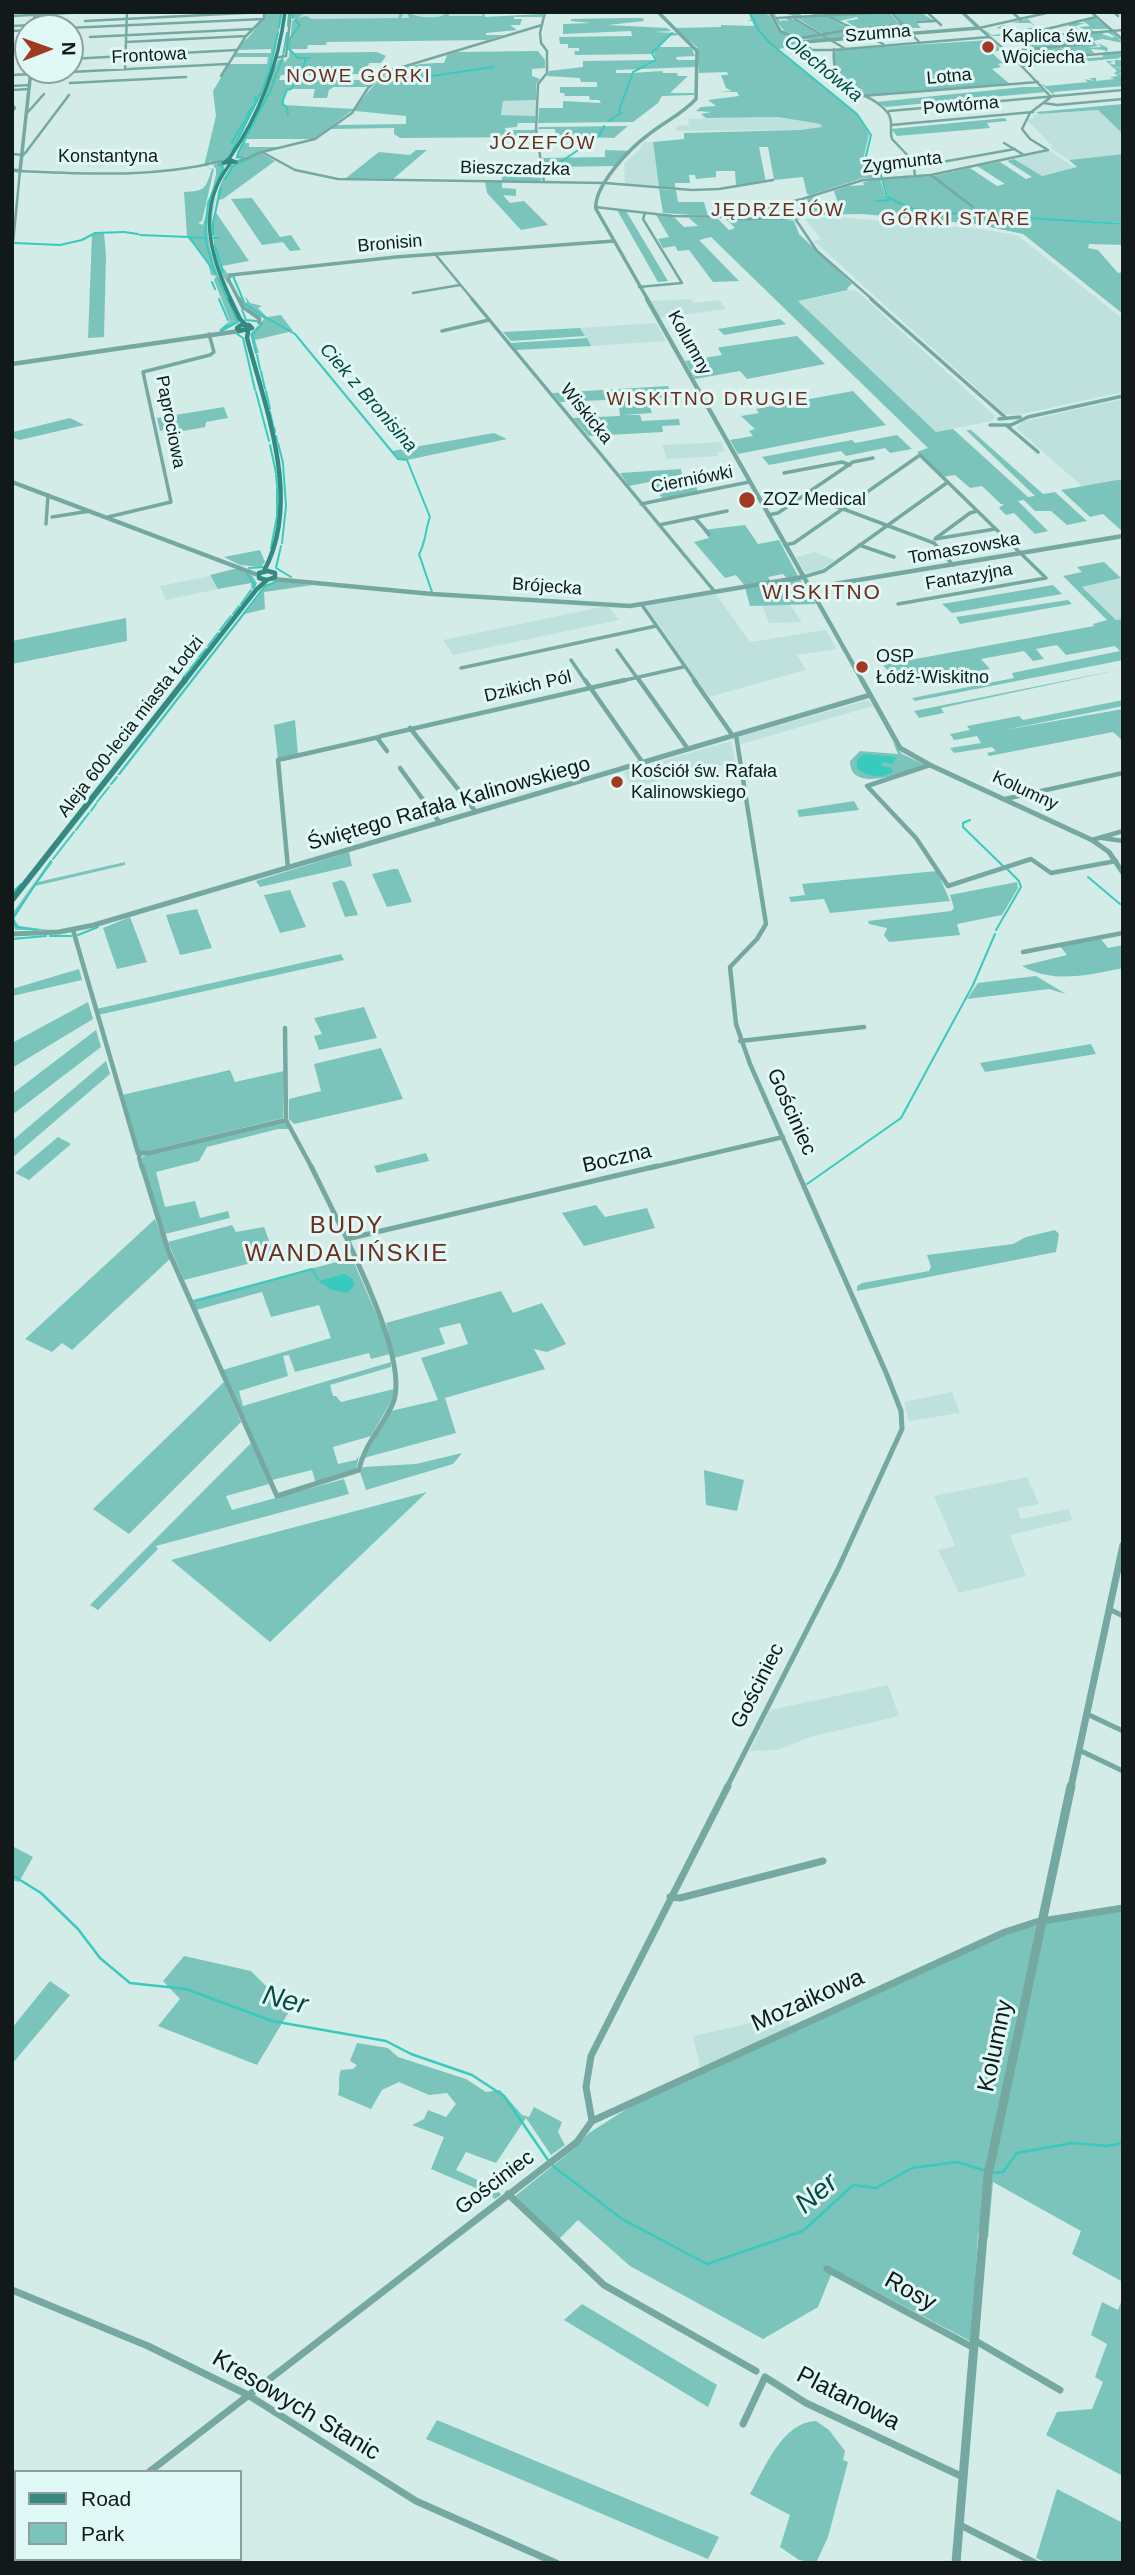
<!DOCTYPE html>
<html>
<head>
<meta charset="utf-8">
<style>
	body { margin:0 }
	#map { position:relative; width:1135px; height:2575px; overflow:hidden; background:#d3ece8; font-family:Arial,sans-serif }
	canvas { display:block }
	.frame { position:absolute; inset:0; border:14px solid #111a19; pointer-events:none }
	.legend { position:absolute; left:14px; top:2470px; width:228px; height:91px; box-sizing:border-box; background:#e0f9f6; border:2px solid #8da09e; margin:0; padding:9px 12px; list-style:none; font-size:21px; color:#111a19 }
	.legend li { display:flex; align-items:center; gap:14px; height:35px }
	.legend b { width:35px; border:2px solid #8da09e }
	.north { position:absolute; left:14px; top:14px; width:70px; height:70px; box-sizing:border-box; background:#e0f9f6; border:2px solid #8da09e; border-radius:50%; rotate:89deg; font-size:19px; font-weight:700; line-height:28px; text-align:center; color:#111a19 }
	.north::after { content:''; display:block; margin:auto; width:24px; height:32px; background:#a23922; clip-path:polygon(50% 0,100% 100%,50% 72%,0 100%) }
</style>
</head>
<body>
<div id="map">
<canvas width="1135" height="2575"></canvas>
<div class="frame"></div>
<ul class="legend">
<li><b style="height:9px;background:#348981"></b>Road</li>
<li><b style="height:19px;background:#7ac4bc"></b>Park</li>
</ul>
<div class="north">N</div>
</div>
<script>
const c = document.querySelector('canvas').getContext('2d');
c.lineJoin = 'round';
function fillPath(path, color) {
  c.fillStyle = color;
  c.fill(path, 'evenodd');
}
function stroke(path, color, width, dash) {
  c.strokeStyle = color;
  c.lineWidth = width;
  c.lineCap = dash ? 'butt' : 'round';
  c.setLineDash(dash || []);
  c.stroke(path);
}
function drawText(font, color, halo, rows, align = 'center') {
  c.font = font + ' Arial,sans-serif';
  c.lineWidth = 6;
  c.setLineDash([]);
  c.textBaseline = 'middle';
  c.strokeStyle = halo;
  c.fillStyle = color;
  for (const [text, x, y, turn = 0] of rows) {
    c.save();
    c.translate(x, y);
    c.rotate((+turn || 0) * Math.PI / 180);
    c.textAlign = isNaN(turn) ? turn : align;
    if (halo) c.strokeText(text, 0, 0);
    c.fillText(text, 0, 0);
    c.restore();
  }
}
fillPath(new Path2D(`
	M 293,12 L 484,12 L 484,17 L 299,20 L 294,18 Z
	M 536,100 L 535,116 L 501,116 L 503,101 Z
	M 1098,110 L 1123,134 L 1123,154 L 1069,160 L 1050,148 L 1052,146 L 1026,119 L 1035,118 L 1032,115 Z
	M 778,117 L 823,125 L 818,129 L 800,130 L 676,131 L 677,126 L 689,125 L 688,119 Z
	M 644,142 L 653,142 L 659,187 L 625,184 L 624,164 L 640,149 Z
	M 1050,151 L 1076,168 L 1040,176 L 1014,159 Z
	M 837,217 L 979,229 L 1017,235 L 1123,319 L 1123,392 L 1017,415 L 1005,414 L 814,241 L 821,239 L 805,219 Z
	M 852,290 L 857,291 L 995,416 L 992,421 L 936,432 L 798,301 Z
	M 691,299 L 694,303 L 720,300 L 726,309 L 659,318 L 650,301 Z
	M 656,323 L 666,341 L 591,346 L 580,328 Z
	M 1123,399 L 1123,479 L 1083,487 L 1016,428 L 1024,421 Z
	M 721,442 L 725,451 L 717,452 L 719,456 L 667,459 L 662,445 Z
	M 815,552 L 835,560 L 819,571 L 805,573 L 796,557 Z
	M 210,576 L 218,589 L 166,600 L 160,586 Z
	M 1123,578 L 1123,619 L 1116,620 L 1082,587 Z
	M 716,594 L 750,642 L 826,630 L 837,649 L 797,655 L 806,670 L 709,697 L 646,606 Z
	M 789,603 L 802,622 L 769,623 L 762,605 Z
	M 601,607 L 609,607 L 619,620 L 453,655 L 443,640 Z
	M 868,700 L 873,706 L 769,736 L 741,744 L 738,737 Z
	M 731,741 L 735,762 L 632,787 L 624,772 Z
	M 952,1392 L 960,1413 L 909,1421 L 904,1402 Z
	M 1027,1477 L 1039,1504 L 1017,1508 L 1021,1519 L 1068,1509 L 1073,1520 L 1010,1535 L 1026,1576 L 959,1593 L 938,1550 L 955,1546 L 934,1496 Z
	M 888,1685 L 899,1716 L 810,1737 L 778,1750 L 750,1751 L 770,1710 Z
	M 787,2015 L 791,2027 L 700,2067 L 693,2036 Z
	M 44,2559 L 172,2559 L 175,2563 L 39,2563 Z`), '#bfe1dd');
fillPath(new Path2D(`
	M 265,12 L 283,12 L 269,78 L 234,149 L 228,158 L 220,162 L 225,165 C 191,225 213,265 239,322 L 222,331 L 219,330 L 230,321 L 214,280 L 216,276 L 211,275 L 208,263 L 187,237 L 184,192 C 206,191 205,189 212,169 L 205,167 L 214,169 L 202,221 L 198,223 L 203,225 L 216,175 L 216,169 L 213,165 L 218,163 L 211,162 L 211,160 L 209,165 L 204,166 L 216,116 L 213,91 L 229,64 L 267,64 L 268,57 L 234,57 L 236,53 L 271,53 L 271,49 L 238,50 C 246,38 262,25 265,12 Z
	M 292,12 L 305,13 L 298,18 L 306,16 L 312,19 L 398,18 L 400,12 L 403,15 L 401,18 L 409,18 L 407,12 C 415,17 439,21 448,12 L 449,16 L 483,16 L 480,12 L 484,12 L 485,17 L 543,14 L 542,17 L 514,17 L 514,19 L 522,19 L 520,25 L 510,25 L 517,30 L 486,33 L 486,35 L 504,35 L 487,40 L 327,42 L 326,45 L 308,45 L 307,49 L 291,49 L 294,53 L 377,52 L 386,56 L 381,63 L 369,63 L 366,74 L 281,75 L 279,80 L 374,80 L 368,87 L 334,87 L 329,90 L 327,98 L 313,98 L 315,89 L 288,89 L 284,95 L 284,105 L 354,109 L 314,139 L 246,139 L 245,143 L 249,143 L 249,147 L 283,147 L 235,159 L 278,60 L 284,59 L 284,63 L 289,57 L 292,21 L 296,19 L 292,17 Z
	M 750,12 L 768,12 L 766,14 L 769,15 L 778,31 L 810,50 L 800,50 L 795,47 L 777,49 L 857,114 L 869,134 L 864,156 L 876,168 L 878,178 L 863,178 L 810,195 L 807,194 L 803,177 L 774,180 L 768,147 L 759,147 L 766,182 L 736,185 L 735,171 L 716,171 L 716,177 L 696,179 L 695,175 L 689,175 L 690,183 L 675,183 L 675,188 L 659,187 L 653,142 L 684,139 L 684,133 L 800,130 L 822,127 L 820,124 L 778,117 L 706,118 L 701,114 L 711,112 L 696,111 L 701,107 L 716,106 L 708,100 L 739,96 L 737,92 L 718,92 L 732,91 L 726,88 L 721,75 L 728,75 L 727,72 L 699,73 L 697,47 L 674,28 L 721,27 L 721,25 L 754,26 L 752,21 L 747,21 L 751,20 L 749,14 L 763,13 Z
	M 772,12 L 778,12 L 775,15 L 781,22 L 782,20 L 789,21 L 786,19 L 787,16 L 793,16 L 779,12 L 799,12 L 802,16 L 812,15 L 813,12 L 889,12 L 898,22 L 900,22 L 893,13 L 920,12 L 933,20 L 915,21 L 921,28 L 907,28 L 901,23 L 909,33 L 897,34 L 893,29 L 904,31 L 900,26 L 886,27 L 895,34 L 868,36 L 841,22 L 855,27 L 846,21 L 858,19 L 857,17 L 840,21 L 826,16 L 862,36 L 831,39 L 797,18 L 791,18 L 827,39 C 798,42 785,39 772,12 Z
	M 625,18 L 643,18 L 644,21 L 608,25 L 667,28 L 671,31 L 654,32 L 676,33 L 679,35 L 668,36 L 651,54 L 575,55 L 574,51 L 579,51 L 579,48 L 568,48 L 568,44 L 560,44 L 559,37 L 632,36 L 631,31 L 563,34 L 563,24 L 591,23 L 571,21 L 571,19 Z
	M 1095,18 L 1110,29 L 1091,29 L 1094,32 L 1083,34 L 1106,32 L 1102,34 L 1111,37 L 1104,38 L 1115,37 L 1107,32 L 1111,31 L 1123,43 L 1103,39 L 1093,41 L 1098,46 L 1087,48 L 1101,47 L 1098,43 L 1108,48 L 1107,52 L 1123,53 L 1123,56 L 1118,58 L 1123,58 L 1024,67 L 1016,59 L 1022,59 L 1015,57 L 1024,55 L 1013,55 L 1026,55 L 1022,51 L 1027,50 L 1025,51 L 1033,55 L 1028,50 L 1035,49 L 1022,39 L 1023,34 L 1017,39 L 1011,34 C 1000,36 990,39 983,29 L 992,35 L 1011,33 L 1005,27 L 1003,29 L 996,28 L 1004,25 L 1011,32 L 1035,27 L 1031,23 L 1012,23 L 1028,19 L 1039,30 L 1023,34 L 1032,33 L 1038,39 L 1033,33 L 1042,31 L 1063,50 L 1053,54 L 1060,57 L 1053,58 L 1054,61 L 1062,58 L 1065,60 L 1103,57 L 1102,54 L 1108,53 L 1104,50 L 1091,49 L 1094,53 L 1083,55 L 1075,51 L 1082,55 L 1073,56 L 1074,53 L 1066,52 L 1052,38 L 1054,36 L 1049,35 L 1071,32 L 1073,34 L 1056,36 L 1060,40 L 1068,41 L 1066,38 L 1071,37 L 1075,41 L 1066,44 L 1081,41 L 1086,43 L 1076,45 L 1089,45 L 1067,24 L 1079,20 L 1078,23 L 1085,23 L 1076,26 L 1077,29 L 1089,31 L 1079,27 L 1090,26 L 1081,20 Z
	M 989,40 L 1002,50 L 991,52 L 1003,63 L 998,64 L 1001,67 L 992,69 L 1010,84 L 862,96 L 839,80 L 833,58 L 836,50 Z
	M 658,47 L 691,47 L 695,56 L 676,57 L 677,60 L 695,60 L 695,67 L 616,70 L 616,73 L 632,73 L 618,110 L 633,73 L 662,71 L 663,73 L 677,73 L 678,76 L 688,76 L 670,93 L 694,93 L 694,95 L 662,96 L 658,103 L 633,122 L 538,123 L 539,108 L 563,108 L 563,101 L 601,103 L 599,100 L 590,100 L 589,96 L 565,96 L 564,93 L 560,93 L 560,87 L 597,87 L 597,82 L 581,82 L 580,78 L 547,76 L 549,71 L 583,67 L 583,61 L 654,60 L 647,67 L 657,60 L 654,53 Z
	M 538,51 L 545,60 L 545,68 L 532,69 L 532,76 L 540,79 L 536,84 L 536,100 L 503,101 L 501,115 L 535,116 L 535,123 L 518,123 L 517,127 L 505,128 L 505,130 L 535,130 L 535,137 L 400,138 L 394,134 L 394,128 L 331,129 L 336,125 L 406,124 L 406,116 L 355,111 C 378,72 400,63 444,63 L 447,55 L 457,52 Z
	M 1115,60 L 1123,60 L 1123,68 L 1113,67 L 1123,69 L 1123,74 L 1118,73 L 1123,76 L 1123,86 L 1053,92 L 1055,96 L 1040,83 L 1046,86 L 1088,82 L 1084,79 L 1094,81 L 1089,78 L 1096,78 L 1096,81 L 1114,79 L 1110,77 L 1118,76 L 1114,73 L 1117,71 L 1106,61 L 1114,61 L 1109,63 L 1115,65 Z
	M 1023,87 L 1040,87 L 1045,92 L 886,107 L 876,102 Z
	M 1123,104 L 1123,134 L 1098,110 L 1039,114 L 1036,112 Z
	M 1005,118 L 1007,121 L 987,123 L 990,128 L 897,136 L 891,129 Z
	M 628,126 L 614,138 L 556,136 L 555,129 L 538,129 L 539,127 Z
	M 416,150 L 427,150 L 393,179 L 346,178 L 379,152 L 410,155 Z
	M 605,150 L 632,151 L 617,166 L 553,167 L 543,162 L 542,158 L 605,157 Z
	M 261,153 L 275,161 L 223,199 L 218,200 L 215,211 L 249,261 L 222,266 L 227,273 L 232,273 L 227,277 L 228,284 C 209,255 212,224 218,192 C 200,233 221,272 238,310 C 209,260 201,220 228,168 L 222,181 L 231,166 L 229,166 Z
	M 1123,154 L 1123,223 L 1030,218 L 1123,225 L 1123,245 L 1089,244 L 1088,248 L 1098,250 L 1118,273 L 1123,272 L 1123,314 L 1023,234 L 976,224 L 862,214 L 811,215 L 807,198 L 816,196 L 819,204 L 838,203 L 834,191 L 848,186 L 864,185 L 863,182 L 857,183 L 880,179 L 886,197 L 896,202 L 888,197 L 883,179 L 934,176 L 970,168 L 997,186 L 1005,184 L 977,166 L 1000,162 L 1026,179 L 1032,177 L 1007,161 L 1014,159 L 1042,176 L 1077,167 L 1069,160 Z
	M 502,175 L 542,178 L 540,181 L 502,181 L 502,188 L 516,189 L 516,196 L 503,195 L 510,203 L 524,201 L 548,225 L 521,230 L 487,193 L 485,181 L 502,182 Z
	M 659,189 L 676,190 L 678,202 L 704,202 L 708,216 L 663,213 Z
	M 252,198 L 280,237 L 291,235 L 301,250 L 290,251 L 283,242 L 262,245 L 231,199 Z
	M 617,210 L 626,211 L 668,281 L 658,282 Z
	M 656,215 L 673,216 L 684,227 L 698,226 L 689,218 L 717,218 L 729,230 L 735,228 L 725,218 L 735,219 L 738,215 L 742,218 L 786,216 L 776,217 L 794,221 L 799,234 L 852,284 L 847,288 L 848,290 L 798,301 L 936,432 L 953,429 L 1028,497 L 1035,496 L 966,430 L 971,430 L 1043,494 L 1055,492 L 1087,521 L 1067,525 L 1051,511 L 1035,511 L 1024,500 L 1018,501 L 1048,531 L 1035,534 L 1014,513 L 1006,515 L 999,508 L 1004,504 L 1001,504 L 982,486 L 970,488 L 955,475 L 943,477 L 917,452 L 928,448 L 711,237 L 699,240 L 739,281 L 713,282 L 689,250 L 678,251 L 675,246 L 663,248 L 658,239 L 669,237 Z
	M 104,233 L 106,256 L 104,337 L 88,338 L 92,234 Z
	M 245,296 L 250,303 L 262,306 L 258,308 L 267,317 L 281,315 L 293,331 L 255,340 L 259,353 L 255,353 L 250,334 L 264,319 L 243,304 L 247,302 Z
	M 780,319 L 786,324 L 724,335 L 718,329 Z
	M 580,328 L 585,336 L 511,341 L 503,332 Z
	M 797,336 L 825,364 L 747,379 L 740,371 L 695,379 L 685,361 L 722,355 L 718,348 L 721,347 Z
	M 587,338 L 591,346 L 516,350 L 511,343 Z
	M 668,386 L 671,397 L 651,398 L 656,404 L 649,405 L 652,413 L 624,415 L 640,415 L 642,421 L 679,419 L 680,425 L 662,426 L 663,432 L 589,436 L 573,418 L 620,416 L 619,406 L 608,406 L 606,400 L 560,402 L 552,393 Z
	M 853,391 L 886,425 L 738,454 L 730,440 L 753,436 L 749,431 L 755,429 L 741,416 L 759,413 L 756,409 Z
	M 224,407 L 228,418 L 206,422 L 205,427 L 178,432 L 175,428 L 160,431 L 157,418 Z
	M 70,418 L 84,425 L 20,440 L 13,438 L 13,432 Z
	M 494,433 L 507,439 L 407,460 L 399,459 L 392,451 Z
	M 897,435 L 912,449 L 890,453 L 885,448 L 846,456 L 841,451 L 769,465 L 762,457 L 852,440 L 855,443 Z
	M 681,469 L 684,487 L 695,485 L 698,491 L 663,499 L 649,482 L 629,486 L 620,473 Z
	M 1123,479 L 1123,532 L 1103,514 L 1090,517 L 1061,490 Z
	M 745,525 L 758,544 L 779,540 L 798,576 L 787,578 L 783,574 L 768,577 L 771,582 L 745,586 L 736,575 L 725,578 L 694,542 L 709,538 L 703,530 Z
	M 260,550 L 265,562 L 261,567 L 240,565 L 224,557 Z
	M 1104,562 L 1121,578 L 1082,587 L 1116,620 L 1123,619 L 1123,660 L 915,701 L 912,698 L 1014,678 L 1012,673 L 1120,651 L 1115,646 L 1066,655 L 1057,645 L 1036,649 L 1044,659 L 1033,661 L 1024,651 L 981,659 L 990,669 L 906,684 L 897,673 L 891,674 L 883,665 L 1094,626 L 1093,624 L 1107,620 L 1063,576 L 1082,572 L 1077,567 Z
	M 238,568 L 252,575 L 257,583 L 254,589 L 251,588 L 251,583 L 218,589 L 210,575 Z
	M 800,579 L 816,604 L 750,606 L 745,588 Z
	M 277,581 L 313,585 L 264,592 L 265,609 L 245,614 L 120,775 L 117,775 L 265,585 Z
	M 1053,585 L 1062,594 L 952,613 L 942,604 Z
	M 1068,600 L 1072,604 L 960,624 L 956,617 Z
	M 126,618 L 127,641 L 12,664 L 12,641 Z
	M 1123,669 L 941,708 L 944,713 L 919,718 L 914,711 Z
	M 1123,700 L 1123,706 L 1004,730 L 1123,709 L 1123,741 L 1113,732 L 989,756 L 987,753 L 996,751 L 992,747 L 954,753 L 950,748 L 981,743 L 977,736 L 954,740 L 950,734 L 970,730 L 967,726 L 1019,716 L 1023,720 Z
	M 295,720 L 298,754 L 278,759 L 274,725 Z
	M 893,742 L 902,754 L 925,765 C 909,770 850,796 850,761 L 860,751 L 898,754 Z
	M 854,801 L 859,810 L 799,817 L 797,810 Z
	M 349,852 L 352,866 L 260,887 L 256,881 Z
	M 50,861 L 53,862 L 38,882 L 125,862 L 125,865 L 35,886 L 14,919 L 19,926 L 50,930 L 15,930 L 12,914 Z
	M 393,869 L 398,869 L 412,902 L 387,907 L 372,874 Z
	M 937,871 L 950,901 L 830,913 L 824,899 L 791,902 L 789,897 L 805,895 L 802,884 Z
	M 341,880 L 345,882 L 358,915 L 345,917 L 332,883 Z
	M 1017,882 L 1018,888 L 1002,915 L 957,924 L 960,935 L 889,942 L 884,935 L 887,928 L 869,924 L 868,921 L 951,911 L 954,908 L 950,895 Z
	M 290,890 L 306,927 L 280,933 L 264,895 Z
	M 197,909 L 212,948 L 180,955 L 166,915 Z
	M 130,917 L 147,962 L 117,969 L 103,928 Z
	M 1101,939 L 1108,948 L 1123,945 L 1123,968 C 1088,975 1054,984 1022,966 L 1067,955 L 1060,946 Z
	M 341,954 L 344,960 L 98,1015 L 96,1009 Z
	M 79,969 L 82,980 L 12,996 L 12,989 Z
	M 1036,976 L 1066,994 L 1049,989 L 967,999 L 978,983 Z
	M 88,1002 L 93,1019 L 12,1068 L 12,1043 Z
	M 364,1007 L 377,1038 L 319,1050 L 314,1036 L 322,1034 L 314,1018 Z
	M 96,1030 L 101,1047 L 12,1115 L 12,1094 Z
	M 1091,1044 L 1096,1054 L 985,1072 L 980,1063 Z
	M 381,1048 L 403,1099 L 294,1124 L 289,1119 L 289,1099 L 321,1091 L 314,1064 Z
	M 106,1061 L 110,1074 L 12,1158 L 12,1141 Z
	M 230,1070 L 235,1082 L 284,1071 L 283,1118 L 148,1151 L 138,1151 L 122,1095 Z
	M 280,1121 L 284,1121 L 291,1129 L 278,1129 L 207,1147 L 199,1161 L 156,1172 L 165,1207 L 195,1201 L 200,1218 L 228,1211 L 230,1218 L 165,1234 L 142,1159 L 143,1156 Z
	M 58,1137 L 71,1144 L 29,1180 L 15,1173 Z
	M 426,1153 L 429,1161 L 377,1173 L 374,1166 Z
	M 596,1205 L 605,1217 L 647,1208 L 655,1228 L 584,1246 L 562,1213 Z
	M 155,1219 L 170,1259 L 72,1350 L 62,1343 L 52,1352 L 25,1339 Z
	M 232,1225 L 236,1232 L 264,1227 L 275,1257 L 184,1280 L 168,1242 Z
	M 1055,1230 L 1059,1234 L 1056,1252 L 857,1291 L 857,1286 L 862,1283 L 929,1271 L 931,1267 L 927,1255 L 1013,1244 L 1026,1237 Z
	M 352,1258 L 384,1332 L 390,1354 L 371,1359 L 369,1353 L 295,1372 L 289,1355 L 283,1356 L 288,1376 L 239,1391 L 243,1406 L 391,1362 L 391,1367 L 330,1385 L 333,1396 L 336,1396 L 341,1402 L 394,1389 L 392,1400 L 371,1436 L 333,1447 L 338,1464 L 356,1460 L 359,1456 L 356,1469 L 316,1484 L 312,1470 L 272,1480 L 223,1370 L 331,1338 L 319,1305 L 271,1317 L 262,1292 L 196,1310 L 192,1300 Z
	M 501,1291 L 513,1313 L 542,1303 L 566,1344 L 547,1352 L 534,1349 L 545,1369 L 445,1398 L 456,1433 L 364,1458 L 391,1411 L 438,1400 L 421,1358 L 468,1344 L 460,1323 L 439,1328 L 445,1344 L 394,1358 L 386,1323 Z
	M 224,1382 L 241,1422 L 129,1534 L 93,1509 Z
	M 252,1442 L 269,1484 L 226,1496 L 232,1510 L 344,1479 L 349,1494 L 156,1546 L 158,1549 L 98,1610 L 90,1605 Z
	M 462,1453 L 453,1464 L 366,1490 L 360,1472 L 363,1467 L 416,1464 Z
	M 704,1470 L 744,1480 L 737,1511 L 706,1505 Z
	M 427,1492 L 270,1642 L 171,1560 Z
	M 12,1846 L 33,1857 L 19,1882 L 12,1880 Z
	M 1123,1909 L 1123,2282 L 1072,2254 L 1081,2231 L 993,2182 L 988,2238 L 978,2233 L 972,2342 L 845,2275 L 831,2275 L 818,2307 L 763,2339 L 630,2266 L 578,2220 L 557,2241 L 514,2197 L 575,2148 L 589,2133 L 636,2103 L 1015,1931 C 1050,1922 1086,1915 1123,1909 Z
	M 184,1956 L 251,1971 L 290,2010 L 257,2065 L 158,2026 L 180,1999 L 163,1981 Z
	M 50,1981 L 70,1995 L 12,2064 L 12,2028 Z
	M 357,2043 L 388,2048 L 398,2057 L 466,2079 L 486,2092 L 500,2090 L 522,2115 L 529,2117 L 534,2107 L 562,2122 L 558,2132 L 565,2145 L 551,2155 L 526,2118 L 496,2163 L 466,2152 L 456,2170 L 497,2189 L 501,2195 L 495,2199 L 490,2194 L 431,2169 L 444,2137 L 412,2125 L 424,2119 L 428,2110 L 446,2117 L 456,2104 L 447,2093 L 429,2095 L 399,2082 L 382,2090 L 371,2109 L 338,2095 C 341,2086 337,2079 341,2070 L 353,2069 L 357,2065 L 350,2061 Z
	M 1123,2297 L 1123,2476 L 1046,2435 L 1057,2412 L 1092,2409 L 1103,2382 L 1095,2377 L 1107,2344 L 1091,2335 L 1102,2302 L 1118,2310 Z
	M 582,2304 L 717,2385 L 708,2407 L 564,2320 Z
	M 437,2420 L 719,2537 L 708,2559 L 426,2439 Z
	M 816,2421 L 829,2430 L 845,2451 L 843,2460 L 848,2462 L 828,2537 L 816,2563 L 799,2560 L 780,2547 L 790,2515 L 750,2494 C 765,2468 782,2422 816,2421 Z
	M 1057,2489 L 1123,2523 L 1123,2563 L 1047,2563 L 1036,2558 Z`), '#7ac4bc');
fillPath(new Path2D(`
	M 864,754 L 896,757 L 893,764 L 884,762 L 881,765 L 884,767 L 891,767 L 893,772 C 880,779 868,777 857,768 L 857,760 Z
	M 344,1274 L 353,1279 L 354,1285 L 348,1293 L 332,1290 L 318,1281 Z`), '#39cabe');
stroke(new Path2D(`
	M 750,12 L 759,31 L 770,43 L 857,114 L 871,135 L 866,156 L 881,175 L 887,197 L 910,208 L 929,212 L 1123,224
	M 293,18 L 294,12
	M 295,20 L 300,25 L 290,38 L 289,49 L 298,58 L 310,58
	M 288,26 L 289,12
	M 279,27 L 281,12
	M 283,56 L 287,33
	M 269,73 L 278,33
	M 277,73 L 282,59
	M 391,82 L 493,67
	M 262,91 L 268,74
	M 270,92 L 276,74
	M 255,102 L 256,97
	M 251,109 L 253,106
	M 288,115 L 287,108 L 282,103 L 287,90 L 291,89 L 301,75 L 306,58
	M 245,121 L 250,110
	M 609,121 L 621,113 L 619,110 L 633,72 L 656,60 L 652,53 L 672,33
	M 240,129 L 244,122
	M 237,133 L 239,130
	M 234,139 L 237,134
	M 232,143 L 233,140
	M 232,151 L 261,93
	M 244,158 L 237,157 L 238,153 L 269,93
	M 218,165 L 221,164
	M 557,167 L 556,165 L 599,136 L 604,126
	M 225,179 L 233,166 L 252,157
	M 877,201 L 889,200
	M 213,222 L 221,188
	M 213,223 L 213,235
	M 124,232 L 138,234
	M 140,235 L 189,237 L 196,246
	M 205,236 L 208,203 L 223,168 L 220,166
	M 190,237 L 206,238
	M 213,238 L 219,238
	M 206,239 L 207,245
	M 15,243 L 60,245 L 82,240 L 95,233 L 123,232
	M 207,246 L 215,272
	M 215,246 L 223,272
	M 197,248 L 216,274
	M 233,276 L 244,302
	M 218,278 L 238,322 L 221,331
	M 212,282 L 215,289
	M 219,299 L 228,320
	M 245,304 L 266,318
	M 242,310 L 246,320 L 256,321
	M 267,318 L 295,334 L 398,459 L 407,460 L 430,517 C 425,530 426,542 419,554 L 432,592
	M 221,330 L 227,325
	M 237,334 L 243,338 L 255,390
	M 256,353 L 252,335 L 262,324
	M 257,355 L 260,369
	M 261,371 L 265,389
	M 266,391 L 270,409
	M 256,392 L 269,441
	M 270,412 L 273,425
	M 274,427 L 275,432
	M 276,436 L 277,441
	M 278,443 L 283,463
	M 270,445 L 276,473
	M 276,475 L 277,485
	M 282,543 L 286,506 L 283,464
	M 281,546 L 276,568 L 291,577
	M 271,548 L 277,516 L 277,487
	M 249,568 L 265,567
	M 246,572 L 255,585 L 253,588
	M 241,604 L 251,590
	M 233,614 L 239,606
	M 220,630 L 231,616
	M 208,646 L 218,633
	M 199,657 L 206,649
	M 190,669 L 198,659
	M 183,678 L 189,671
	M 119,774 L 265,586 L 276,582
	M 111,784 L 117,777
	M 97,802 L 109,787
	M 91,811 L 96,804
	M 970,820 L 963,823 L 963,827 L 1003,866
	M 76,830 L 89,813
	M 53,859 L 74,832
	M 1088,877 L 1120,904
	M 12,893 L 21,884
	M 37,930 L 16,927 L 13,918 L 51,861
	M 996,930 L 1021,887 L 1019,881 L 1007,869
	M 78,935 L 98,927
	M 50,936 L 71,936
	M 12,939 L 46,936
	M 807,1184 L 901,1118 L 973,985 L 995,934
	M 196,1301 L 312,1269 L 318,1279`), '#39cabe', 2);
stroke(new Path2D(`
	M 12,1875 L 41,1893 L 78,1929 L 100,1958 L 130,1983 L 186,1989 L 272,2021 L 386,2041 L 411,2054 L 472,2075 L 504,2096 L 548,2160
	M 553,2166 L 622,2219 L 707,2264 L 803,2231 L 853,2185 L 876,2188 L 912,2168 L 957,2162 L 986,2171
	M 992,2173 L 1003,2172 L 1017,2153 L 1072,2143 L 1107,2146 L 1123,2143`), '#39cabe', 2.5);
stroke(new Path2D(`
	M 820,12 L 883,44
	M 891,12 L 920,43
	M 927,12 L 941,25
	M 1012,12 L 1021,20
	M 1091,12 L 1123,40
	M 1114,12 L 1118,16
	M 12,16 L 87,12
	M 777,18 L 889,12
	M 795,19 L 844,48
	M 85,21 L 264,12 L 264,18 L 246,36 L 221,76
	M 917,22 L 935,21
	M 12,26 L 34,25
	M 68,28 L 263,19
	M 979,28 L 1012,56 L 1051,97
	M 979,28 L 1051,12
	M 12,31 L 28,30
	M 1077,34 L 1123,30
	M 90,37 L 252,29
	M 795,39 L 854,29 L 903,25
	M 800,41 L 812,50 L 833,50 L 989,37
	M 126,42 L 246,36
	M 834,49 C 830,97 869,88 888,113 C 894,121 889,130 892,139 L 913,161 L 915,176
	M 1031,49 L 1021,39 L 1022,35 L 1096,17
	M 12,51 L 28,50
	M 1006,51 L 1087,44 L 1075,33
	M 275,58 L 286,56 L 291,12
	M 70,59 L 236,50
	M 1017,61 L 1123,52
	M 125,69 L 127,12
	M 12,75 L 227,64
	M 70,83 L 186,77
	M 12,86 L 30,85
	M 12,90 L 29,89
	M 862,96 L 1038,82
	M 1044,103 L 1057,105 L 1123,99
	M 12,104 L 15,108 L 12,112
	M 889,111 L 1123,90
	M 27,113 L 44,94
	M 891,125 L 1033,112
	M 1004,143 L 1024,155
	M 1048,150 L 1030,139 L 1022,129 L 1030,113 L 1051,97
	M 262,152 L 295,170 L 338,179 L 605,183 L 692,190 L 719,189 L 773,180
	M 12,154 L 23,155 L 26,152 L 69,95
	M 236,162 L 262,152 L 315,139 L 352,113 L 368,88 L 386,72 L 542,25
	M 914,167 L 1015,149
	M 931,175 L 973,207
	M 544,182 L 536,129 L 538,84 L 547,73 L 547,51 L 541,43 L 540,33 L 545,12
	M 595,207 L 673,216 L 728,217 L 802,199 L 863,180 L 931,175 L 1048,150
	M 731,216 L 738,219 L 800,218 L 792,218
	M 796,220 L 817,251 L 873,300
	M 12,253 L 20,171 C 88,174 155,178 222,161
	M 435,254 L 473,300
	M 639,287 L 682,283 L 643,219 L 645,213
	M 413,293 L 460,285`), '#76a8a2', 2.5);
stroke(new Path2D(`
	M 472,299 L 715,592
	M 871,299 L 1006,418
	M 442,331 L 489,320
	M 999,419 L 1020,417
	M 990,425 L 1011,425 L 1028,417 L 1123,396
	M 1006,425 L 1038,452
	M 784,473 L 842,462 L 850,465
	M 806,495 L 934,543 L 953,565
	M 641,504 L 749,482
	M 768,515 L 778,513 L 853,462 L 873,458
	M 52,517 L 90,511
	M 108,517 L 171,502 L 143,372 L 210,355 L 214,352 L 209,334
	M 695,518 L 709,534
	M 46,524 L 48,495
	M 659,525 L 727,511
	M 936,538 L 970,513 L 977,511
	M 935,539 L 995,529
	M 785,545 L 794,543 L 920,455 L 1046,578
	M 859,545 L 894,557
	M 803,577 L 824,571 L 948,482
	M 898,604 L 1046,578
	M 642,605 L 696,682
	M 617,650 L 640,682
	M 571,660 L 586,682
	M 461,668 L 656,626
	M 617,682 L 683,667`), '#76a8a2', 3.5);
stroke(new Path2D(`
	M 585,680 L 643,763
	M 639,680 L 688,749
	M 694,680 L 733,736
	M 410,728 L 476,812
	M 736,735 L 766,924 L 757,939 L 730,967 L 736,1024 L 750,1064 L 796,1168
	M 387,751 L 378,739 L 381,736 L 625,680
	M 930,765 L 867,786 L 916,838 L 948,886 L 1031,859 L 1051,873 L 1116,861
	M 400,768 L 440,823
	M 1005,799 L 1123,773
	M 1102,838 L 1123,841
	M 1092,840 L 1123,831
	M 288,868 L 278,760 L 379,737
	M 73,930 L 138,1153 L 149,1153 L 286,1120 L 312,1168
	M 1023,952 L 1123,933
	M 285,1028 L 286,1120
	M 740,1041 L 864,1027
	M 141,1153 L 139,1157 L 142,1168
	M 650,1168 L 783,1137`), '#76a8a2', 4.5);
stroke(new Path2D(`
	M 142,1166 L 168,1250 L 277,1496 L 359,1470 C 364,1444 383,1427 393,1403 C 408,1366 363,1275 347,1239
	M 311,1166 L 347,1239 L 657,1166
	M 1109,1609 L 1123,1616
	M 1087,1714 L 1123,1731
	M 1079,1750 L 1123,1771
	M 727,1787 L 838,1569 L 902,1429 L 901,1411 L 887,1375 L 795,1166`), '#76a8a2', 5);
stroke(new Path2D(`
	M 670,1897 L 680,1898 L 823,1861
	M 592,2121 L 1005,1932 L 1036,1922 L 1123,1908
	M 508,2194 L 604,2285 L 756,2371
	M 827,2269 L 974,2348
	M 12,2290 L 148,2346 L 248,2395 L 416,2501 L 556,2563
	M 974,2340 L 1060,2390
	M 743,2424 L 765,2377 L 806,2403 L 963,2477
	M 149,2472 L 577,2142 L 592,2121 L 586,2087 L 591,2056 L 728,1786
	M 960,2525 L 1035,2563
	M 32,2563 L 36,2559`), '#76a8a2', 7);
stroke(new Path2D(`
	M 770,12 L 780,31 L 803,42 L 979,28
	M 962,12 L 979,28
	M 34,28 L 35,12
	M 12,170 L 20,171 L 31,70
	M 239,300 L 228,279 L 231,275 L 396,257 L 614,241
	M 648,300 L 596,209 C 593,187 630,148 648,135 C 664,122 681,115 696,99 L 697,51 L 658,12`), '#76a8a2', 3.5);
stroke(new Path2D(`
	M 239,299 L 243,307 L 259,318 L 259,322
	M 647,299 L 863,682
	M 12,364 L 239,331
	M 12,482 L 258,575
	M 273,579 L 432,594 L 630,606 L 803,577
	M 810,588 L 1123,536`), '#76a8a2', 4.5);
stroke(new Path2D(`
	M 862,680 L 900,748 L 930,765 L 1092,840 L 1109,852 L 1123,873
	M 12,934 L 59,932 L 94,925 L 870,695`), '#76a8a2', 5);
stroke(new Path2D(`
	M 1071,1787 L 1123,1545`), '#76a8a2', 7);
stroke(new Path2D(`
	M 956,2563 L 988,2175 L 1071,1786`), '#76a8a2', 9);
stroke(new Path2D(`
	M 229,159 C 260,114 278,66 285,12
	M 229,159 L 236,162 L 223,163 Z
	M 230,164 C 196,207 210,256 231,300`), '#348981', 3.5);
stroke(new Path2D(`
	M 230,299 L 240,319 L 246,325
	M 241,325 L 249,325 L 252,328 L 239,331 L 237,328 Z
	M 248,331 L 247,338 C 266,410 302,501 264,571
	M 268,571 L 275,573 L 275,577 L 267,580 L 259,578 L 259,573 Z
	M 184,682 L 256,590 L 267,580`), '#348981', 4.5);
stroke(new Path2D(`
	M 12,900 L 185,680`), '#348981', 6);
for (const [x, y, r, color] of [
	[988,47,7,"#a23922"],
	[747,500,9,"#a23922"],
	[862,667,7,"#a23922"],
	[617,782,7,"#a23922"]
]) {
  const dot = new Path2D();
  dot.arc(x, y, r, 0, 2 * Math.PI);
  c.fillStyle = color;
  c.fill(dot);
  stroke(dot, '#e0f9f6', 2.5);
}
drawText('18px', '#111a19', '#e0f9f6', [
	["Szumna",878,34,-5],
	["Frontowa",149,56,-3],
	["Lotna",949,77,-5],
	["Powtórna",961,106,-5],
	["Konstantyna",108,157],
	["Zygmunta",902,163,-7],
	["Bieszczadzka",515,169,1],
	["Bronisin",390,244,-5],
	["Kolumny",689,343,61],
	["Wiskicka",586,414,51],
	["Paprociowa",170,422,79],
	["Cierniówki",692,480,-11],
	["Tomaszowska",964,549,-10],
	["Fantazyjna",969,577,-10],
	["Brójecka",547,587,4],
	["Dzikich Pól",528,687,-13],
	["Aleja 600-lecia miasta Łodzi",131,727,-52],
	["Kolumny",1025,791,25]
]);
drawText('18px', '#111a19', '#e0f9f6', [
	["Kaplica św.",1002,37],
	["Wojciecha",1002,58],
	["ZOZ Medical",763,500],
	["OSP",876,657],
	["Łódź-Wiskitno",876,678],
	["Kościół św. Rafała",631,772],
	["Kalinowskiego",631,793]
], 'left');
drawText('italic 19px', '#084843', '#e0f9f6', [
	["Olechówka",823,69,39],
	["Ciek z Bronisina",368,398,49]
]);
c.letterSpacing = '2px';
drawText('19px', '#702c1d', '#e0f9f6', [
	["NOWE GÓRKI",359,77],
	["JÓZEFÓW",543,144],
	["JĘDRZEJÓW",778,211],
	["GÓRKI STARE",956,220],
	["WISKITNO DRUGIE",708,400]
]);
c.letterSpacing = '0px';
c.letterSpacing = '2px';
drawText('21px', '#702c1d', '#e0f9f6', [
	["WISKITNO",822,593]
]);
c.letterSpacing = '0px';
drawText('21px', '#111a19', '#e0f9f6', [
	["Świętego Rafała Kalinowskiego",449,804,-16],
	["Gościniec",791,1112,66],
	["Boczna",617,1159,-13],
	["Gościniec",758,1686,-63],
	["Gościniec",495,2183,-37]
]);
c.letterSpacing = '2px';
drawText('24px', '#702c1d', '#e0f9f6', [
	["BUDY",347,1226],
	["WANDALIŃSKIE",347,1254]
]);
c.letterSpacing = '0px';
drawText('24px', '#111a19', '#e0f9f6', [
	["Mozaikowa",808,2001,-24],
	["Kolumny",996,2046,-78],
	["Rosy",910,2292,29],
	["Platanowa",848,2399,27],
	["Kresowych Stanic",296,2406,31]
]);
drawText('italic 28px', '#084843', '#e0f9f6', [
	["Ner",285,2001,14],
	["Ner",817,2194,-40]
]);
</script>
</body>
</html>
